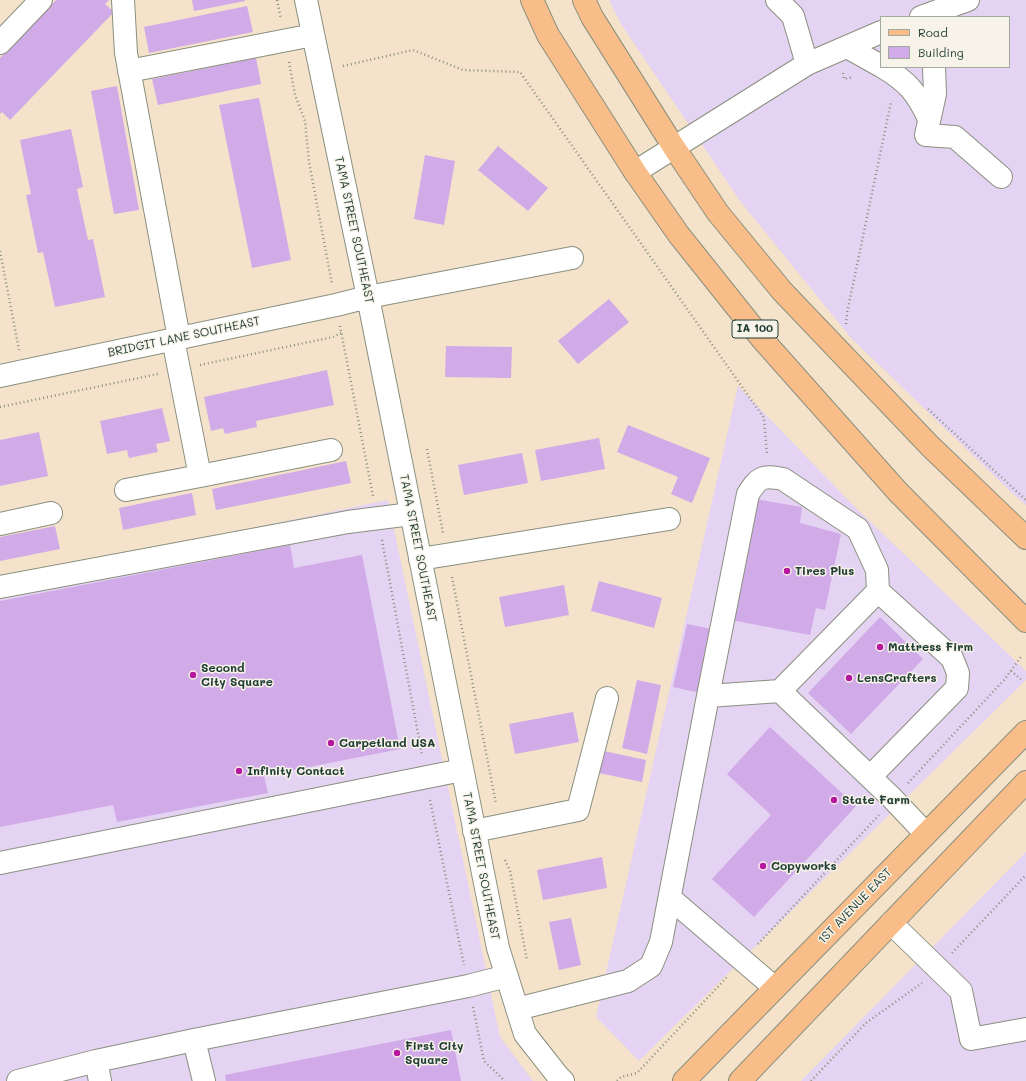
<!DOCTYPE html>
<html>
<head>
<meta charset="utf-8">
<style>
	body { margin:0 }
	#map { position:relative; width:1026px; height:1081px; overflow:hidden; background:#f4e3ca; font-family:Mali,sans-serif }
	canvas { display:block }
	.legend { position:absolute; left:880px; top:16px; width:130px; height:52px; box-sizing:border-box; background:#f7f3e8; border:1px solid #a1aaa0; margin:0; padding:5px 7px; list-style:none; font-size:12px; color:#1f3d34 }
	.legend li { display:flex; align-items:center; gap:8px; height:20px }
	.legend b { width:20px; border:1px solid #a1aaa0 }
</style>
</head>
<body>
<div id="map">
<canvas width="1026" height="1081"></canvas>
<ul class="legend">
<li><b style="height:5px;background:#f8bd89"></b>Road</li>
<li><b style="height:11px;background:#d1aae8"></b>Building</li>
</ul>
</div>
<script>
const c = document.querySelector('canvas').getContext('2d');
c.lineJoin = 'round';
function fillPath(path, color) {
  c.fillStyle = color;
  c.fill(path, 'evenodd');
}
function stroke(path, color, width, dash) {
  c.strokeStyle = color;
  c.lineWidth = width;
  c.lineCap = dash ? 'butt' : 'round';
  c.setLineDash(dash || []);
  c.stroke(path);
}
function drawText(font, color, halo, rows, align = 'center') {
  c.font = font + ' Mali,sans-serif';
  c.lineWidth = 3;
  c.setLineDash([]);
  c.textBaseline = 'middle';
  c.strokeStyle = halo;
  c.fillStyle = color;
  for (const [text, x, y, turn = 0] of rows) {
    c.save();
    c.translate(x, y);
    c.rotate((+turn || 0) * Math.PI / 180);
    c.textAlign = isNaN(turn) ? turn : align;
    if (halo) c.strokeText(text, 0, 0);
    c.fillText(text, 0, 0);
    c.restore();
  }
}
fillPath(new Path2D(`
	M 609,0 L 1026,0 L 1026,505 L 1011,492 L 851,338 L 740,201 L 621,24 ZM 881,17 L 1009,17 L 1009,67 L 881,67 Z
	M 738,386 L 856,508 L 1026,671 L 1026,680 L 639,1061 L 596,1017 Z
	M 388,500 L 500,1037 L 533,1081 L 0,1081 L 0,580 Z
	M 1026,852 L 1026,1081 L 801,1081 Z`), '#e4d3f2');
fillPath(new Path2D(`
	M 56,0 L 109,0 L 105,4 L 114,12 L 10,120 L 2,112 L 0,114 L 0,58 Z
	M 192,0 L 245,0 L 245,1 L 194,11 Z
	M 247,6 L 253,32 L 149,53 L 144,27 Z
	M 256,58 L 261,84 L 158,105 L 152,79 Z
	M 117,86 L 139,210 L 114,214 L 91,91 Z
	M 259,98 L 291,260 L 252,268 L 219,105 Z
	M 71,129 L 83,187 L 77,189 L 88,240 L 93,239 L 105,297 L 55,307 L 43,252 L 38,253 L 26,195 L 31,194 L 20,140 Z
	M 498,146 L 548,188 L 528,211 L 478,170 Z
	M 425,155 L 455,161 L 444,225 L 414,219 Z
	M 609,299 L 629,322 L 578,364 L 558,341 Z
	M 446,346 L 512,347 L 511,378 L 445,377 Z
	M 327,370 L 334,405 L 256,421 L 257,427 L 225,434 L 223,428 L 211,431 L 204,397 Z
	M 162,408 L 170,441 L 156,444 L 158,452 L 129,458 L 127,450 L 107,454 L 100,421 Z
	M 628,425 L 710,458 L 692,503 L 671,494 L 678,477 L 617,452 Z
	M 39,432 L 48,476 L 0,486 L 0,440 Z
	M 599,438 L 605,469 L 541,481 L 535,450 Z
	M 522,453 L 528,483 L 464,495 L 458,465 Z
	M 346,461 L 351,483 L 216,510 L 212,489 Z
	M 192,493 L 196,515 L 123,530 L 119,508 Z
	M 755,499 L 802,507 L 800,523 L 841,534 L 825,610 L 816,608 L 810,635 L 731,620 Z
	M 55,526 L 60,549 L 0,561 L 0,537 Z
	M 290,545 L 294,568 L 362,555 L 400,749 L 264,776 L 268,793 L 117,822 L 113,805 L 0,827 L 0,601 Z
	M 599,581 L 662,598 L 654,628 L 591,611 Z
	M 564,585 L 569,615 L 505,627 L 499,597 Z
	M 880,617 L 923,659 L 851,734 L 808,693 Z
	M 687,624 L 712,629 L 705,694 L 673,687 Z
	M 637,680 L 661,685 L 647,754 L 622,748 Z
	M 573,712 L 579,742 L 515,754 L 509,724 Z
	M 770,727 L 856,806 L 754,917 L 712,879 L 771,815 L 727,774 Z
	M 599,750 L 646,760 L 642,782 L 594,772 Z
	M 602,857 L 607,888 L 543,900 L 537,870 Z
	M 571,918 L 581,965 L 559,970 L 549,922 Z
	M 451,1030 L 461,1081 L 226,1081 L 225,1075 Z`), '#d1aae8');
const minor = new Path2D(`
	M 123,0 L 126,53 L 179,338
	M 306,0 L 368,297 L 498,948 L 525,1034 L 558,1076 L 563,1081
	M 777,0 L 793,16 L 807,64
	M 921,17 L 968,0
	M 0,43 L 41,0
	M 847,47 L 881,66
	M 883,67 C 908,82 917,93 929,119
	M 934,67 L 935,94 L 926,135 L 955,137 L 1001,177
	M 129,71 L 313,35
	M 635,172 L 807,64 L 881,32
	M 173,339 L 200,476 L 331,450
	M 0,376 L 336,305 L 368,297 L 572,258
	M 126,490 L 200,476
	M 0,524 L 51,513
	M 420,559 L 669,519
	M 0,587 L 348,522 L 411,514
	M 780,691 L 893,799 L 926,834
	M 870,777 L 957,688 L 958,673 L 952,658 L 878,591
	M 474,831 L 578,810 L 607,698
	M 0,863 L 462,770
	M 670,898 L 775,988
	M 891,923 L 961,991 L 971,1039 L 1026,1029
	M 517,1009 L 628,981 L 651,966 L 661,942 L 708,696 L 748,494 C 759,477 762,475 783,479 L 858,529 L 877,570 L 878,591 L 780,691 L 708,696
	M 194,1040 L 204,1081
	M 96,1061 L 100,1081
	M 18,1081 L 96,1061 L 194,1040 L 468,986 L 507,976`);
const major = new Path2D(`
	M 684,1081 L 1026,732
	M 740,1081 L 1026,782`);
const highway = new Path2D(`
	M 532,0 L 548,35 L 635,172 L 679,235 L 762,339 L 898,492 L 1026,621
	M 584,0 L 592,17 L 675,149 L 718,213 L 782,291 L 930,446 L 1026,538`);
stroke(minor, '#8a907f', 24);
stroke(major, '#8a907f', 24);
stroke(highway, '#8a907f', 24);
stroke(new Path2D(`
	M 277,0 L 281,19
	M 289,62 L 295,95 L 305,121 L 309,162 L 332,284
	M 343,66 L 413,50 L 463,70 L 520,72 L 764,418 L 767,455
	M 843,73 L 844,79 L 853,77
	M 0,251 L 19,350
	M 846,324 L 847,313 L 891,102
	M 340,326 L 373,496
	M 200,365 L 333,337 L 341,333
	M 0,407 L 158,374
	M 928,409 L 1026,500
	M 427,449 L 443,533
	M 382,540 L 422,755
	M 452,577 L 496,804
	M 1011,671 L 1023,681
	M 908,783 L 1004,680 L 1021,657
	M 430,800 L 464,965
	M 505,860 L 510,871 L 527,960
	M 758,944 L 879,815
	M 952,953 L 1026,875
	M 473,1007 L 484,1061 L 505,1081
	M 617,1081 L 621,1077 L 637,1073 L 727,977
	M 811,1081 L 866,1023 L 922,983`), '#8a907f', 2.5, [1, 3]);
stroke(minor, '#fff', 22);
stroke(major, '#f8bd89', 22);
stroke(highway, '#f8bd89', 22);
for (const [x, y, r, color] of [
	[787,571,4,"#b5179e"],
	[880,647,4,"#b5179e"],
	[193,675,4,"#b5179e"],
	[849,678,4,"#b5179e"],
	[331,743,4,"#b5179e"],
	[239,771,4,"#b5179e"],
	[834,800,4,"#b5179e"],
	[763,866,4,"#b5179e"],
	[397,1053,4,"#b5179e"]
]) {
  const dot = new Path2D();
  dot.arc(x, y, r, 0, 2 * Math.PI);
  c.fillStyle = color;
  c.fill(dot);
  stroke(dot, '#f7f3e8', 1.5);
}
for (const [x, y, w] of [
	[755,329,46]
]) {
  const box = new Path2D();
  box.roundRect(x - w / 2, y - 9, w, 18, 3);
  c.fillStyle = '#f7f3e8';
  c.fill(box);
  stroke(box, '#1f3d34', 1);
}
drawText('bold 11px', '#1f3d34', null, [
	["IA 100",755,329]
]);
drawText('12px', '#1f3d34', '#f7f3e8', [
	["TAMA STREET SOUTHEAST",354,230,78],
	["BRIDGIT LANE SOUTHEAST",184,337,-12],
	["TAMA STREET SOUTHEAST",418,548,79],
	["TAMA STREET SOUTHEAST",481,866,79],
	["1ST AVENUE EAST",855,906,-46]
]);
drawText('bold 12px', '#1f3d34', '#f7f3e8', [
	["Tires Plus",795,571],
	["Mattress Firm",888,647],
	["Second",201,668],
	["City Square",201,682],
	["LensCrafters",857,678],
	["Carpetland USA",339,743],
	["Infinity Contact",247,771],
	["State Farm",842,800],
	["Copyworks",771,866],
	["First City",405,1046],
	["Square",405,1060]
], 'left');
</script>
</body>
</html>
